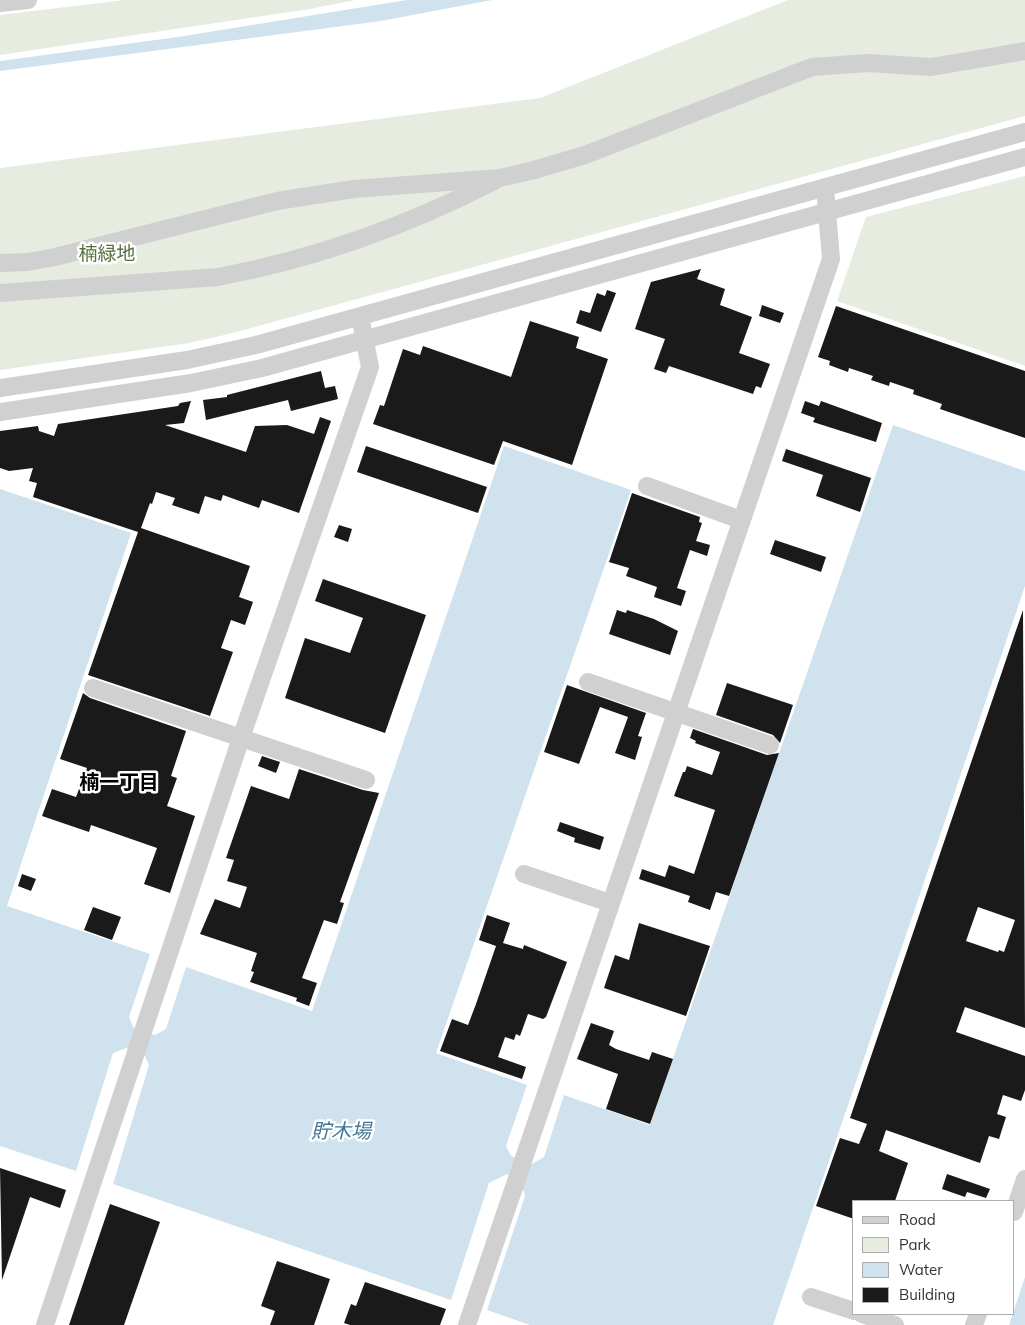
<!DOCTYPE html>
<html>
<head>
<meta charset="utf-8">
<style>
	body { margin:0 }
	#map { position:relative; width:1025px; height:1325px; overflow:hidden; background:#fff; font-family:Mulish,sans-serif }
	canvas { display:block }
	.legend { position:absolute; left:852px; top:1200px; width:162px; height:115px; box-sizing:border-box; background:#fff; border:1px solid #adadad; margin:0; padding:6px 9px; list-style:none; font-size:15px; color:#333 }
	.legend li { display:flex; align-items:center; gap:10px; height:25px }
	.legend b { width:25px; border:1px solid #adadad }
</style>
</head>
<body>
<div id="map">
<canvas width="1025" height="1325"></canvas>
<ul class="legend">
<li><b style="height:6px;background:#d0d0d0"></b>Road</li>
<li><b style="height:14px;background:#e6ecdf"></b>Park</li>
<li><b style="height:14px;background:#cfe2ee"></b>Water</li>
<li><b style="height:14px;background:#1a1a1a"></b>Building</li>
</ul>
</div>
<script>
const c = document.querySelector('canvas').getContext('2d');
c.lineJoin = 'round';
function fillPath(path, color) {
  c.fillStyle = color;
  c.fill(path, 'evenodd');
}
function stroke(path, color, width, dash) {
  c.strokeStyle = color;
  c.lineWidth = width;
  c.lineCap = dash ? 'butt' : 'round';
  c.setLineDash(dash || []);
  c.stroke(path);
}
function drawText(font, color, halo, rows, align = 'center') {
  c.font = font + ' Mulish,"Noto Sans JP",sans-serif';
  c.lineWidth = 5;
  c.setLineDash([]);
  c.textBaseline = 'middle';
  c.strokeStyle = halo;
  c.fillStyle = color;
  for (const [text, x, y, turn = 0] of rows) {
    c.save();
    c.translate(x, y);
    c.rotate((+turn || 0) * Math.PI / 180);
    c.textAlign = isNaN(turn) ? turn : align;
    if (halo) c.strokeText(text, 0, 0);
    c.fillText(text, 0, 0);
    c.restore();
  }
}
fillPath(new Path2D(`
	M 124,0 L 355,0 L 310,9 L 0,55 L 0,15 Z
	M 788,0 L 1025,0 L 1025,116 L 233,333 L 189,343 L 0,370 L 0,168 L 540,98 Z
	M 1025,176 L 1025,366 L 837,301 L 866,217 Z`), '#e6ecdf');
fillPath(new Path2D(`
	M 407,0 L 492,0 L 381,21 L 0,71 L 0,61 L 178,37 Z
	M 893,425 L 1025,471 L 1025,586 L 773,1325 L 530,1325 L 487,1310 L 525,1196 L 520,1179 L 507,1174 L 489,1183 L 451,1300 L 113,1184 L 149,1065 L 144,1054 L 126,1048 L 113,1053 L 76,1171 L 0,1146 L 0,489 L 131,533 L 7,906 L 150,954 L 129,1017 L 133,1027 L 155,1035 L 166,1029 L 186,967 L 312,1011 L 504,446 L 631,490 L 436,1053 L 527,1085 L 506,1146 L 511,1156 L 532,1164 L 544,1157 L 564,1095 L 650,1125 Z
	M 1025,1277 L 1025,1325 L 1009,1325 Z`), '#cfe2ee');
fillPath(new Path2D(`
	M 701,269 L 697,279 L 725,289 L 720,305 L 752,317 L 739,353 L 770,364 L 761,388 L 756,386 L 753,394 L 669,366 L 666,373 L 654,369 L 665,339 L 635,329 L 651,282 Z
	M 607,290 L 616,293 L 601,332 L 576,323 L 580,310 L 590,313 L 597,293 L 605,296 Z
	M 762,305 L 784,313 L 780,323 L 759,316 Z
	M 836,306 L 1025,371 L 1025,438 L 940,409 L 942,404 L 913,394 L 914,390 L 890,382 L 889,386 L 871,380 L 873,376 L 849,368 L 848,372 L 829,365 L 830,361 L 818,357 Z
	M 530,321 L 579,337 L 576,348 L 608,359 L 572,465 L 503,441 L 494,465 L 373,424 L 380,405 L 384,406 L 403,349 L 420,355 L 423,346 L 511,377 Z
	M 321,371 L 325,388 L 335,386 L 338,399 L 291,411 L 288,400 L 206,420 L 203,400 L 227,397 L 227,395 Z
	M 191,401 L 184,423 L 165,425 L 246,452 L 255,426 L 287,425 L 314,434 L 320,417 L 331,421 L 299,513 L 262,500 L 259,508 L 223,495 L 221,501 L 205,496 L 199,514 L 172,505 L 175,498 L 156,492 L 152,504 L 150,503 L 141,528 L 250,566 L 239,597 L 253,602 L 245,625 L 231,620 L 221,648 L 233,652 L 210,716 L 88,675 L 138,532 L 33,497 L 37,483 L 29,481 L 33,468 L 9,471 L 0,468 L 0,431 L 38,426 L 39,431 L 54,436 L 58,424 L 178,406 L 180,403 Z
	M 805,401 L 819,406 L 821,401 L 882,423 L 876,442 L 813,422 L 815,418 L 801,413 Z
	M 366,446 L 487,487 L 478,513 L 357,472 Z
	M 786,449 L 871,478 L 860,512 L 816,496 L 823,475 L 782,461 Z
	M 632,493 L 700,517 L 699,522 L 702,523 L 696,541 L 710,545 L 707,556 L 690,550 L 677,588 L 686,591 L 681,606 L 654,597 L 657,587 L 626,576 L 629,568 L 609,562 Z
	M 339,525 L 352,529 L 348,542 L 334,537 Z
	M 775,540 L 826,557 L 821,572 L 770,554 Z
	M 323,579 L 426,615 L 385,733 L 285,698 L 305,638 L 350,653 L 363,618 L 315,601 Z
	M 617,610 L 626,613 L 627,610 L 654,619 L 678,631 L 670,655 L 609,634 Z
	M 1023,610 L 1025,1028 L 965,1007 L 956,1032 L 1025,1056 L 1025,1090 L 1021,1101 L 1003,1095 L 997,1114 L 1006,1117 L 999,1139 L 989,1136 L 980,1163 L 886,1130 L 879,1151 L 908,1163 L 895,1201 L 854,1201 L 854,1219 L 816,1206 L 840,1138 L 859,1144 L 867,1124 L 850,1118 ZM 978,907 L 1015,920 L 1004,952 L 999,950 L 998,952 L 966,941 Z
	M 727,683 L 793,705 L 780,743 L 773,735 L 716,715 Z
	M 567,685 L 646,713 L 638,736 L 642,737 L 635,760 L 615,753 L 628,717 L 600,707 L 579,764 L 544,752 Z
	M 83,693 L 90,698 L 186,731 L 171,776 L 177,778 L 167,806 L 195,816 L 170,893 L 144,884 L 157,848 L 91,825 L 89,832 L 42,816 L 52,789 L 76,797 L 87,768 L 60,759 Z
	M 693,729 L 767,755 L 779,753 L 729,896 L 716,892 L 710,910 L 688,902 L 690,896 L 639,879 L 642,869 L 665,877 L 669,865 L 694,874 L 715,810 L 674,796 L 683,772 L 685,772 L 687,766 L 712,775 L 720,752 L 695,743 L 696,741 L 690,738 Z
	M 262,756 L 280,762 L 276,773 L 258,766 Z
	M 299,769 L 363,790 L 379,793 L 340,902 L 344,903 L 337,924 L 324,920 L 302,978 L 317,983 L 309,1006 L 296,1001 L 297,998 L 250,982 L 254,972 L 251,971 L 257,953 L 200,934 L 215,899 L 240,908 L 247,887 L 227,881 L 234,860 L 226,858 L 251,786 L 289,799 Z
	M 560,822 L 604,837 L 600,850 L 574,842 L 575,838 L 557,831 Z
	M 22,874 L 36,879 L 31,891 L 18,886 Z
	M 93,907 L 121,917 L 112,940 L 84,930 Z
	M 487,915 L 510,923 L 503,943 L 523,949 L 524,945 L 567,962 L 546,1017 L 543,1019 L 528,1014 L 520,1036 L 516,1034 L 514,1040 L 505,1037 L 498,1057 L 526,1067 L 522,1079 L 440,1051 L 452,1019 L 468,1025 L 476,1004 L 496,946 L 479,940 Z
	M 639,923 L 710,946 L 686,1016 L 604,988 L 615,955 L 629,960 Z
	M 591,1023 L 614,1031 L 609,1045 L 616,1049 L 649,1060 L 652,1052 L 673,1059 L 650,1124 L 606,1109 L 618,1074 L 577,1059 Z
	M 0,1168 L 66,1190 L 60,1208 L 30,1197 L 2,1280 Z
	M 947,1174 L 990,1189 L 986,1198 L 967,1192 L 965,1197 L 942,1189 Z
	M 110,1204 L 160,1222 L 124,1325 L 69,1325 Z
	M 277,1261 L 330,1279 L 314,1325 L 270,1325 L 275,1311 L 261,1306 Z
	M 365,1282 L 446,1309 L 440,1325 L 350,1325 L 344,1323 L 351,1304 L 356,1306 Z`), '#1a1a1a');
stroke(new Path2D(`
	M 0,3 L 28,0
	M 0,263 L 28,262 L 55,257 L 277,201 L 354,189 L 500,178 L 534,170 L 585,155 L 812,67 L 868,63 L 931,67 L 1025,51
	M 0,293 L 218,277 C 314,259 407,226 494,181
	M 0,388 L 187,360 L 256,345 L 1025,132
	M 0,412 L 191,383 L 262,368 L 1025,157
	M 647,486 L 741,520
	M 588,682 L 770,745
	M 93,688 L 366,780
	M 524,874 L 610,903
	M 1014,1212 L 1025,1179
	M 811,1297 L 854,1311
	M 862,1314 L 895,1325
	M 45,1325 L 241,738 L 370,367 L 360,316
	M 467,1325 L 831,259 L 825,188
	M 974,1325 L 978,1314`), '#d0d0d0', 18);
drawText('19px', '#56703f', '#fff', [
	["楠緑地",107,254]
]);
drawText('bold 20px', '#000', '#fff', [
	["楠一丁目",119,783]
]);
drawText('italic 20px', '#3f7597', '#fff', [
	["貯木場",341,1132]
]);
</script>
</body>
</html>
